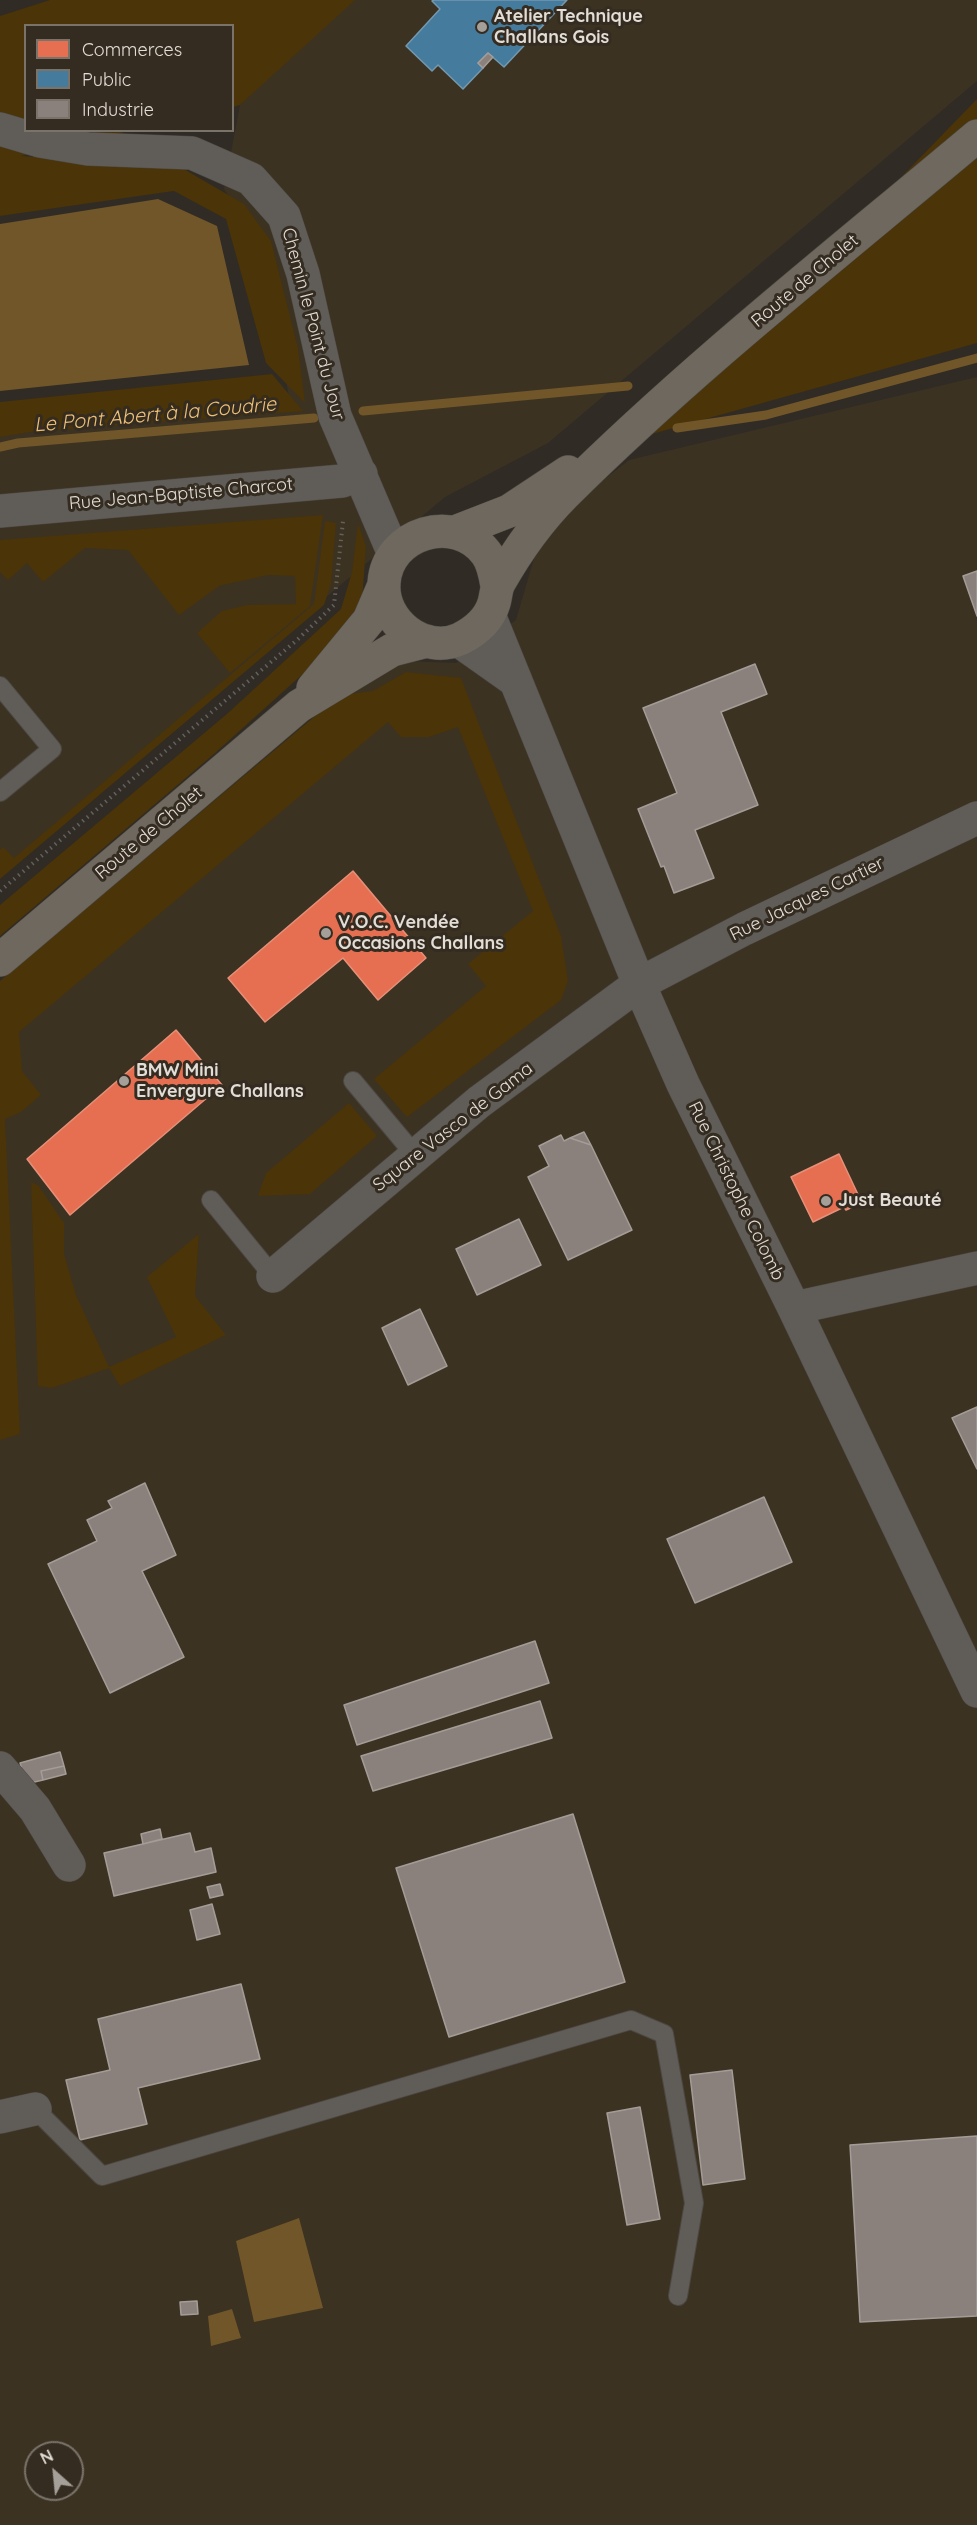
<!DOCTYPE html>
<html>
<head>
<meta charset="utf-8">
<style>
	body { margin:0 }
	#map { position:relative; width:977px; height:2525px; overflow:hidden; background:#302b25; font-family:Quicksand,sans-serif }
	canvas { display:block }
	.legend { position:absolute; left:24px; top:24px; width:210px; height:108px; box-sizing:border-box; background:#342c21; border:2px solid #7a7369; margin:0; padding:8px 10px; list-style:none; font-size:18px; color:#e2ddd6 }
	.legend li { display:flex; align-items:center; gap:12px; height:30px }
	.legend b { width:30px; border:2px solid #7a7369 }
	.north { position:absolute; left:24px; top:2441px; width:60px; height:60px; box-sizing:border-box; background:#342c21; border:2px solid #7a7369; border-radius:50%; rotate:333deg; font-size:16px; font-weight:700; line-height:24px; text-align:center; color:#e2ddd6 }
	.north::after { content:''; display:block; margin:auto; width:21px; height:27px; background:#a49f98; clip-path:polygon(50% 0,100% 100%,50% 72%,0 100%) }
</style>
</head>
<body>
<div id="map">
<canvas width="977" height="2525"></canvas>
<ul class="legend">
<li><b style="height:16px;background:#e76f51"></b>Commerces</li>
<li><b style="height:16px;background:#457b9d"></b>Public</li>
<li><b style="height:16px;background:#8a817c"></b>Industrie</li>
</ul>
<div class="north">N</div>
</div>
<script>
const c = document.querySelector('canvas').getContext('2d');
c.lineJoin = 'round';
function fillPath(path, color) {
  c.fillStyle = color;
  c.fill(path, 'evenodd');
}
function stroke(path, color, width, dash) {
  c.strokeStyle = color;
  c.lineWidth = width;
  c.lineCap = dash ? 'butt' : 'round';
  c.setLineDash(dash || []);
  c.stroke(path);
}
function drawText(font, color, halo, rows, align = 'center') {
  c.font = font + ' Quicksand,sans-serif';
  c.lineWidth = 6;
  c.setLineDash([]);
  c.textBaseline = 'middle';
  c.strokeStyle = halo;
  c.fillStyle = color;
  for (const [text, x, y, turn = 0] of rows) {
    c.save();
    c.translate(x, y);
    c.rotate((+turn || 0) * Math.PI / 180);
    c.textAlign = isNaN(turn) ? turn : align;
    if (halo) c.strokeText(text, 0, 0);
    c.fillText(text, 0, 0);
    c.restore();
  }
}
fillPath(new Path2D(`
	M 343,0 L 977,0 L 977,81 L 548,443 L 445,497 L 0,872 L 0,428 L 290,405 L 266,252 L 224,189 L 240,105 Z
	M 977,377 L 977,2525 L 0,2525 L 0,990 L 366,682 L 404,661 L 456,663 L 516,620 L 535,555 L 568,508 L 629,460 ZM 36,2453 L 72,2453 L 72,2489 L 36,2489 Z`), '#3c3222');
fillPath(new Path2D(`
	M 50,0 L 355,0 L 240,105 L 233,107 L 232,26 L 26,26 L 26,130 L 129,131 L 21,156 L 182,168 L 244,204 L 271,241 L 298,348 L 305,403 L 266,363 L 226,219 L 174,191 L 0,216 L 0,16 Z
	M 977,99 L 977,343 L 652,434 Z
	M 272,374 L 303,411 L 30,432 L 0,437 L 0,402 Z
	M 323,515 L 310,606 L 230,673 L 197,633 L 222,611 L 247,605 L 296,604 L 295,576 L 268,575 L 219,586 L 179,615 L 128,550 L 85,548 L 43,582 L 27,563 L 8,580 L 0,572 L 0,540 Z
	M 325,521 L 336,523 L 331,584 L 324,605 L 0,879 L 0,850 L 3,847 L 14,858 L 314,604 Z
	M 358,523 L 366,547 L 362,601 L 325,654 L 214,754 L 0,936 L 0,905 L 228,713 L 341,609 L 352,572 Z
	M 406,672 L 461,678 L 561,936 L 568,981 L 561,1000 L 407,1117 L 374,1079 L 486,986 L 468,964 L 533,911 L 458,727 L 429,737 L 401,737 L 388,722 L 19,1032 L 22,1071 L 41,1095 L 21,1112 L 5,1119 L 20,1434 L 0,1440 L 0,981 L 340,695 L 373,691 Z
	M 349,1103 L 377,1136 L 310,1194 L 258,1196 L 266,1173 Z
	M 31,1182 L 38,1185 L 64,1223 L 64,1254 L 76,1295 L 109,1367 L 176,1337 L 147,1277 L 199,1234 L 195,1296 L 226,1335 L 120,1386 L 109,1368 L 52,1388 L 38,1386 Z`), '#4a3408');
fillPath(new Path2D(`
	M 158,199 L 217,226 L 249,365 L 0,391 L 0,224 Z
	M 299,2218 L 323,2308 L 254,2322 L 236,2241 Z
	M 232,2309 L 241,2338 L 211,2346 L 208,2316 Z`), '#715629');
const shops = new Path2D(`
	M 353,871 L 426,958 L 378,1000 L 343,958 L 265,1022 L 228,978 Z
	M 176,1030 L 222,1085 L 70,1215 L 27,1159 Z
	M 839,1154 L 862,1203 L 846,1210 L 844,1207 L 813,1222 L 791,1177 Z`);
fillPath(shops, '#e76f51');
stroke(shops, '#e69079', 1.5);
const public = new Path2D(`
	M 434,0 L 567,0 L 504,67 L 488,53 L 478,63 L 483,68 L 463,89 L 438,65 L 432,71 L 406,46 L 440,9 L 432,1 Z`);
fillPath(public, '#457b9d');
stroke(public, '#7498ae', 1.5);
const industry = new Path2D(`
	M 488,53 L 493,57 L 483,68 L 478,63 Z
	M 977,571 L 977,616 L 963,576 Z
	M 755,664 L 767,694 L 721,712 L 758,805 L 695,830 L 714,878 L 674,893 L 664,866 L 661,867 L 638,809 L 677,793 L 643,708 Z
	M 584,1132 L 591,1145 L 570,1138 Z
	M 561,1135 L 564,1141 L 570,1138 L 591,1145 L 632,1230 L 568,1260 L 528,1177 L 549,1166 L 539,1146 Z
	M 519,1219 L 541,1265 L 477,1295 L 456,1249 Z
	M 420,1309 L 447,1366 L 408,1385 L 382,1328 Z
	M 977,1407 L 977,1469 L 952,1418 Z
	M 145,1483 L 176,1555 L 142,1571 L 184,1657 L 110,1693 L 48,1564 L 97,1541 L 87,1520 L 112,1508 L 108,1501 Z
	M 764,1497 L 792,1562 L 695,1603 L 667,1539 Z
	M 535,1641 L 549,1683 L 357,1745 L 344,1705 Z
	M 540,1701 L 552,1738 L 373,1791 L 361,1756 Z
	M 60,1752 L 64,1766 L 41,1771 L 43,1780 L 26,1784 L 20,1763 Z
	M 64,1766 L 66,1774 L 43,1780 L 41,1771 Z
	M 573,1814 L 625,1982 L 449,2037 L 396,1868 Z
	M 160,1829 L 162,1839 L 143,1844 L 141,1834 Z
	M 190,1833 L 195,1852 L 211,1848 L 216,1872 L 114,1896 L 104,1853 Z
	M 220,1884 L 223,1895 L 210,1898 L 207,1887 Z
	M 212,1904 L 220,1934 L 197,1940 L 190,1910 Z
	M 241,1984 L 260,2059 L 138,2088 L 147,2124 L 80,2140 L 66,2080 L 110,2070 L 98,2019 Z
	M 732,2070 L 745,2179 L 703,2185 L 690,2075 Z
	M 640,2107 L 660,2219 L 627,2225 L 607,2113 Z
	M 977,2136 L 977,2316 L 860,2322 L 850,2145 Z
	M 197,2301 L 198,2314 L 181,2315 L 180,2302 Z`);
fillPath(industry, '#8a817c');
stroke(industry, '#a49d97', 1.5);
stroke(new Path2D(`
	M 363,411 L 628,386
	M 677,428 L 766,415 L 977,358
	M 0,447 L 18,443 L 314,418`), '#715629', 9);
const lane = new Path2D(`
	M 0,686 L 52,749 L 0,792
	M 353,1081 L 415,1155
	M 211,1200 L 273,1276
	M 35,2109 L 102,2176 L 631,2020 L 664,2034 L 694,2203 L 678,2296`);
const street = new Path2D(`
	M 0,129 L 40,141 L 88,149 L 192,153 L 251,179 L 284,216 L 303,274 L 335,416 L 394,554
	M 0,511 L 342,481 L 361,474
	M 489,615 L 639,984 L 683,1084 L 794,1308 L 977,1691
	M 458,640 L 516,681
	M 273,1276 L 479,1102 L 639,984 L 744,929 L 977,818
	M 794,1308 L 977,1268
	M 0,1768 L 35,1809 L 69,1865
	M 0,2117 L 35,2109`);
const primary = new Path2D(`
	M 455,532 L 509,511 L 568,472
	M 497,586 C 495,574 493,562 486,553 C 455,512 387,533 384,583 C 381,622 424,655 460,639 C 476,631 489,620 494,603 C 496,596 496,589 499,583 C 517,551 540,519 565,494 C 694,366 838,253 977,136
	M 313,688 L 369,620 L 384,585
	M 0,960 L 299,706 L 392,650 L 427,641`);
stroke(lane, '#4c4843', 20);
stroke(street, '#4c4843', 34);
stroke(primary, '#4c4843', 34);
stroke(new Path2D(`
	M 0,891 L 297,640 L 334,605 L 343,521`), '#64615c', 4, [1.5, 4.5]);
stroke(lane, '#605d59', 18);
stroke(street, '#605d59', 33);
stroke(primary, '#6e685e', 33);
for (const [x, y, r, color] of [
	[482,27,6,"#a49f98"],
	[326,933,6,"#a49f98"],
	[124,1081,6,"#a49f98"],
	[826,1201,6,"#a49f98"]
]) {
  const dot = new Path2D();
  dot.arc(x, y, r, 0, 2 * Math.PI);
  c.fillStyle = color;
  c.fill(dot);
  stroke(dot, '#342c21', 2);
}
drawText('bold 18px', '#e2ddd6', '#342c21', [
	["Atelier Technique",494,17],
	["Challans Gois",494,38],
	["V.O.C. Vendée",338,923],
	["Occasions Challans",338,944],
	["BMW Mini",136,1071],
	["Envergure Challans",136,1092],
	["Just Beauté",838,1201]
], 'left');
drawText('18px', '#e2ddd6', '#342c21', [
	["Route de Cholet",805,281,-40],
	["Chemin le Point du Jour",313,324,75],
	["Rue Jean-Baptiste Charcot",181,494,-5],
	["Route de Cholet",149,833,-40],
	["Rue Jacques Cartier",807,899,-26],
	["Square Vasco de Gama",453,1127,-38],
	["Rue Christophe Colomb",736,1191,64]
]);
drawText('italic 20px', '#eec076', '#342c21', [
	["Le Pont Abert à la Coudrie",155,415,-5]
]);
</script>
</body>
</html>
